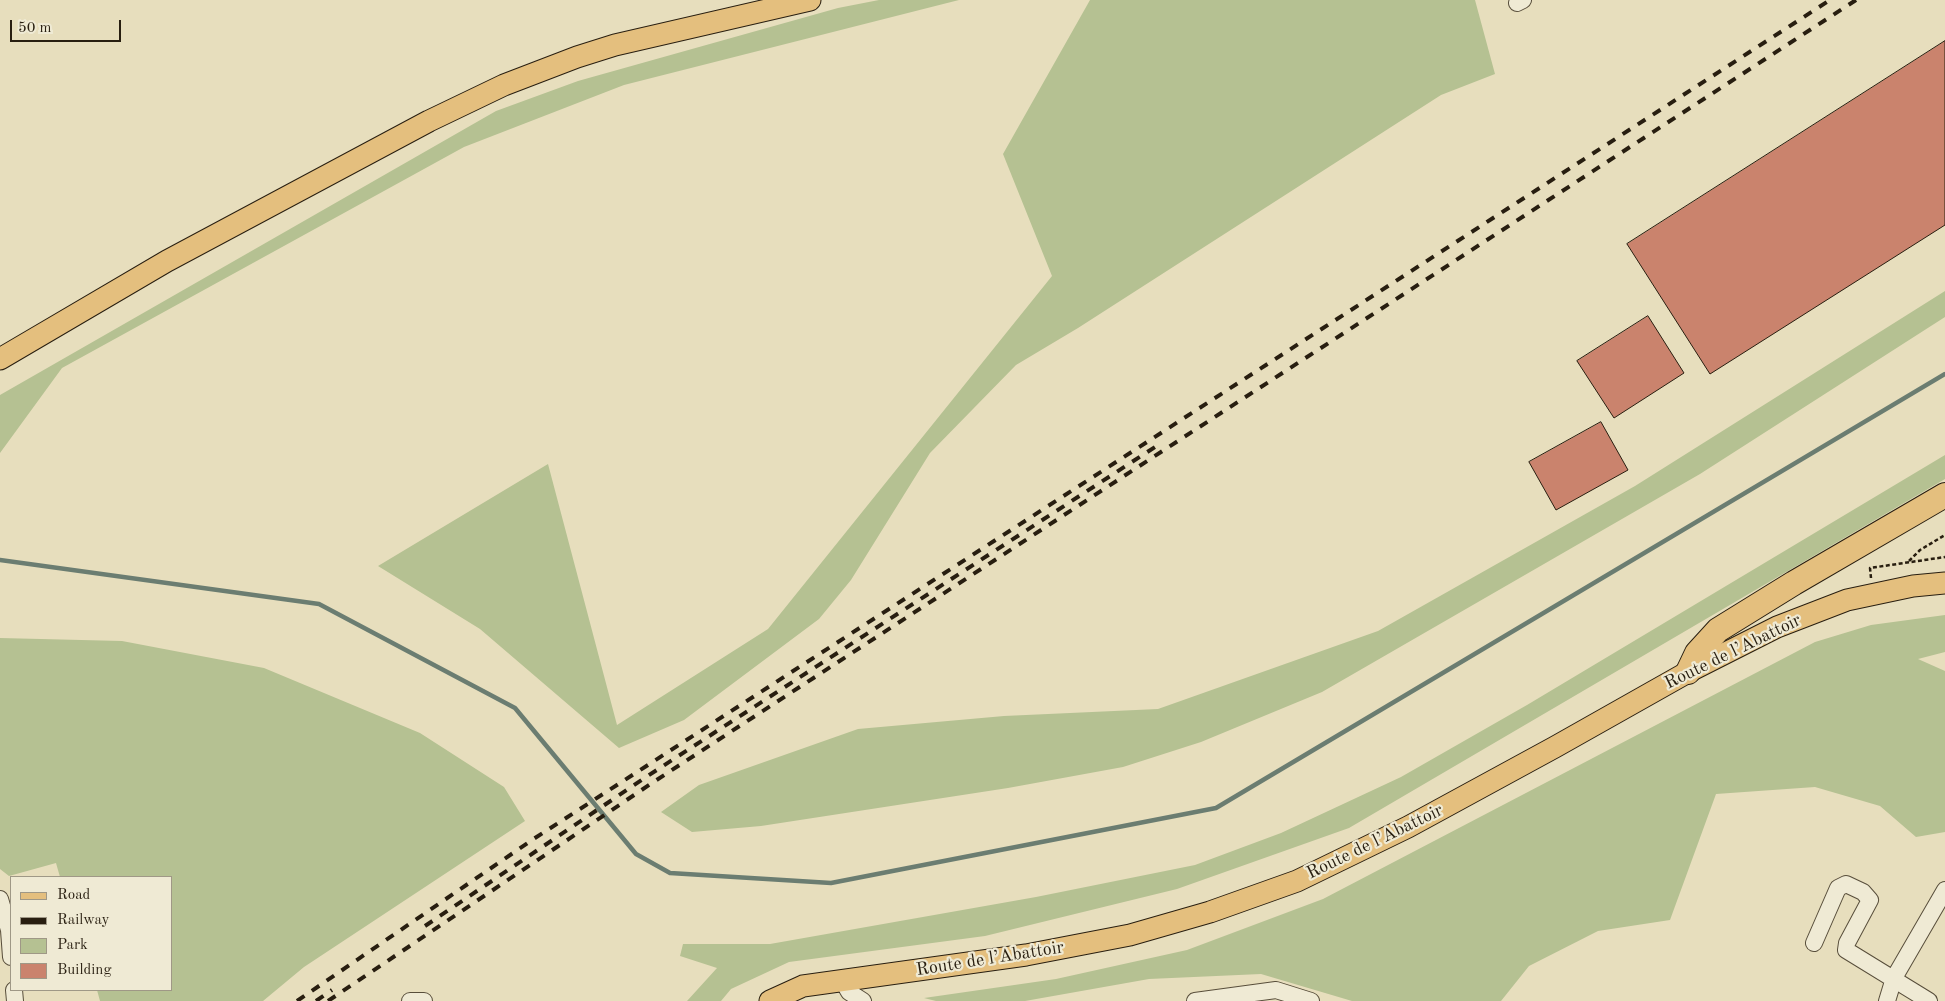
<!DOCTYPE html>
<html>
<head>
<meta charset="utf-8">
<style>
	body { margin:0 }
	#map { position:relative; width:1945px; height:1001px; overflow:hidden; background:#e7debd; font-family:"Old Standard TT",serif }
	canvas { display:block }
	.legend { position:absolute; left:10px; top:876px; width:162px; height:115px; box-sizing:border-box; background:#efead4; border:1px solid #9f9886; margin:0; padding:6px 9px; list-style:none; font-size:15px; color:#281e10 }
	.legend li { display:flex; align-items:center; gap:10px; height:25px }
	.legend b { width:25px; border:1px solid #9f9886 }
	.scale { position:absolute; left:10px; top:20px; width:111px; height:22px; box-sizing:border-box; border:2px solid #281e10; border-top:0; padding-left:6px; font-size:15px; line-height:18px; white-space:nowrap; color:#281e10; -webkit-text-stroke:4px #efead4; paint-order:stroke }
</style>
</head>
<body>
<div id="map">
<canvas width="1945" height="1001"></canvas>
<ul class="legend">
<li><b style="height:6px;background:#e4bf7e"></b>Road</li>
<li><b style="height:6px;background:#281e10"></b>Railway</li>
<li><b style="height:14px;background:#b5c192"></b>Park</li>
<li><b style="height:14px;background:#ca836d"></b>Building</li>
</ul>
<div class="scale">50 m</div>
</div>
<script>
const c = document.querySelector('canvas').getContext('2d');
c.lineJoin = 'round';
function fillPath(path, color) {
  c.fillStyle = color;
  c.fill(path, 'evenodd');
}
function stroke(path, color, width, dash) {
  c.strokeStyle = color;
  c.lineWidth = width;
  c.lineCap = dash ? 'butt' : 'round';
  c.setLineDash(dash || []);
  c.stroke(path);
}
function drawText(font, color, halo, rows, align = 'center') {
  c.font = font + ' "Old Standard TT",serif';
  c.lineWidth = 4.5;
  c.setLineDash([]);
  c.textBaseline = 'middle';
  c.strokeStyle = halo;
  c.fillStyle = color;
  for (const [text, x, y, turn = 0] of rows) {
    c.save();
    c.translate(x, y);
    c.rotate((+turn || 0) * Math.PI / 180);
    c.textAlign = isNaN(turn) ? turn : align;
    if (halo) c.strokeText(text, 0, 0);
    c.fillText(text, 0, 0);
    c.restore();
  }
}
fillPath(new Path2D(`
	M 879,0 L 959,0 L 624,85 L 464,147 L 62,368 L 0,453 L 0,395 L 496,111 L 578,81 L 838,8 Z
	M 1090,0 L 1475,0 L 1495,74 L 1441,95 L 1078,328 L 1016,365 L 930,453 L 851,580 L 819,619 L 684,720 L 619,748 L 480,629 L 378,566 L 548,464 L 617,725 L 768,629 L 1052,276 L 1003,154 Z
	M 1945,291 L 1945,317 L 1700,474 L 1322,692 L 1201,742 L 1123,767 L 1008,788 L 761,826 L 692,832 L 661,812 L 699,785 L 858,729 L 1004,716 L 1158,709 L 1378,631 L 1635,486 Z
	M 1945,455 L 1945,479 L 1349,828 L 1177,889 L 985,936 L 789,962 L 731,989 L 721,1001 L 687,1001 L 717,968 L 680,956 L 683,944 L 770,944 L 1036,897 L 1195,865 L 1281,833 L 1401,777 L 1527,705 Z
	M 1945,615 L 1945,652 L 1918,659 L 1945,671 L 1945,832 L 1916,837 L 1880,806 L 1815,787 L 1716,794 L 1670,920 L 1598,931 L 1529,966 L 1501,1001 L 1352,1001 L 1261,974 L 1149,979 L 1025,1001 L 936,1001 L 924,998 L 1056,979 L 1187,950 L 1323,899 L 1815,642 L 1871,625 Z
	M 0,638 L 122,641 L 264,668 L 420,733 L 504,787 L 525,821 L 304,967 L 263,1001 L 100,1001 L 97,990 L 171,990 L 171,877 L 60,877 L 56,863 L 9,876 L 0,869 Z`), '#b5c192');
stroke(new Path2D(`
	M 0,560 L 319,604 L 515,708 L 636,854 L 670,873 L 831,883 L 1216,808 L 1945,374`), '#6b7d71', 4.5);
const building = new Path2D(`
	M 1945,41 L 1945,225 L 1710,374 L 1627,244 Z
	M 1648,316 L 1684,373 L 1614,418 L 1577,361 Z
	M 1601,422 L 1628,470 L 1556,510 L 1529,462 Z`);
fillPath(building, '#ca836d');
stroke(building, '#281e10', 1);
const minor = new Path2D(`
	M 1517,3 L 1523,0
	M 0,899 L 9,930 L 11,957
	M 1814,943 L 1838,888 L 1846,884 L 1863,892 L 1870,900 L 1847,943 L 1846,950 L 1929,1001
	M 842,980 L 849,992 L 863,1001
	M 14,990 L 15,1001
	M 410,1001 L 424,1001
	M 1195,1001 L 1276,990 L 1311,1001
	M 1887,1001 L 1894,978 L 1945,890`);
const major = new Path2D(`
	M 0,359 L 167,261 L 429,121 L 504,85 L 577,57 L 615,45 L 810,0
	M 770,1001 L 803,986 L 1026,955 L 1130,935 L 1210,912 L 1297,881 L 1408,827 L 1555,747 L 1688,672 L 1777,627 L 1847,600 L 1913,586 L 1945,583`);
const highway = new Path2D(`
	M 1688,672 L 1697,653 L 1718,630 L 1794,583 L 1945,495`);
stroke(minor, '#584e3b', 18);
stroke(major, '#281e10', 23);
stroke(highway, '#281e10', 26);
stroke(new Path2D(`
	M 1909,561 L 1920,550 L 1945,535
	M 1871,578 L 1870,568 L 1945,557`), '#281e10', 2.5, [4, 2.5]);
stroke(minor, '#efead4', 16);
stroke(major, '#e4bf7e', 21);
stroke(highway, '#e4bf7e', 24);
stroke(new Path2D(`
	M 425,926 L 646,777 L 1155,447
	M 297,1001 L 532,840 L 1830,0
	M 316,1001 L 332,990
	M 328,1001 L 652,783 L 1856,0`), '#281e10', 4, [9, 9]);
drawText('18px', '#281e10', '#efead4', [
	["Route de l’Abattoir",1733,652,-26],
	["Route de l’Abattoir",1375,842,-26],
	["Route de l’Abattoir",990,959,-9]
]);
</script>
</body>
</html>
